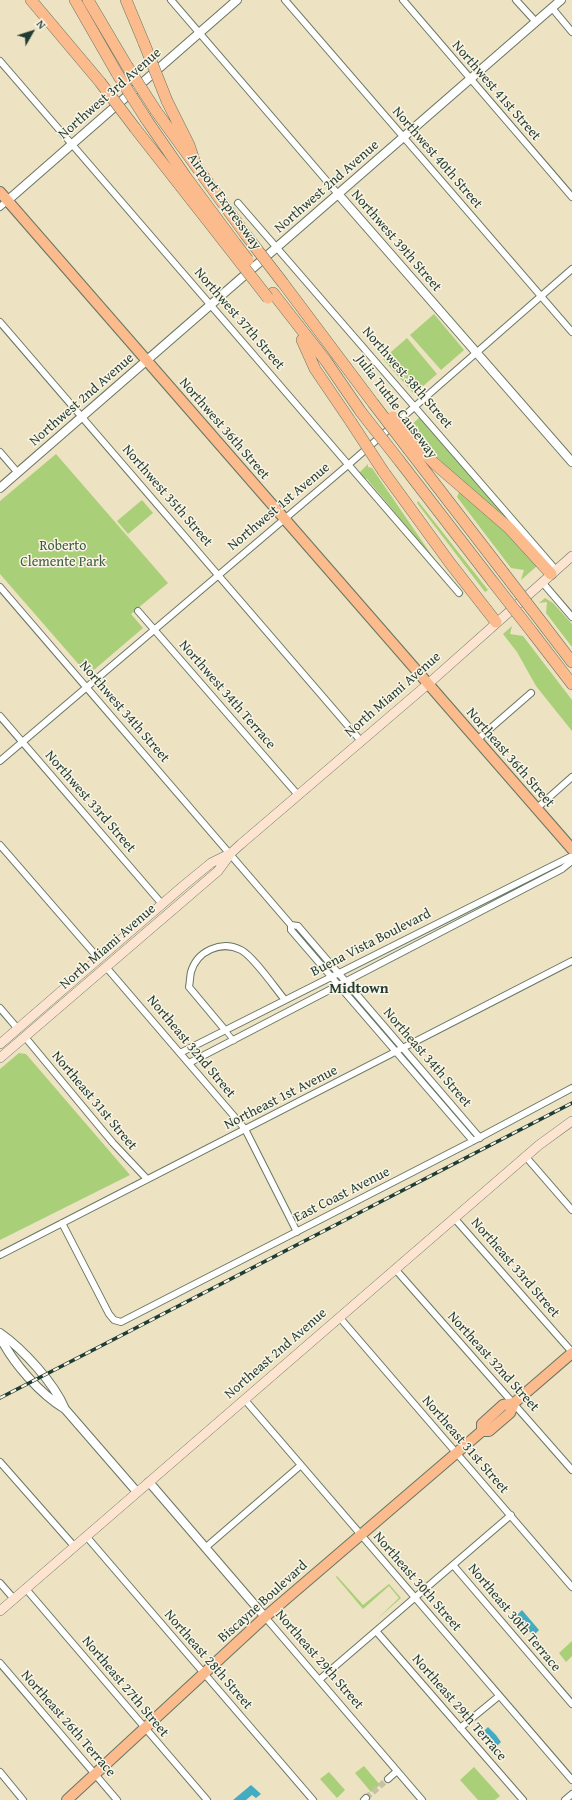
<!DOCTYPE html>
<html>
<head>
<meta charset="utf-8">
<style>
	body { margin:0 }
	#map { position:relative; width:572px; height:1800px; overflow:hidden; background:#ede2c1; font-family:"Gentium Book Plus",serif }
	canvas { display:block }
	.north { position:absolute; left:12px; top:12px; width:40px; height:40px; -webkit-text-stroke:3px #fcf5e5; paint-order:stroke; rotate:51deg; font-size:11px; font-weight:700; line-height:16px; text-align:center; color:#1f3d34 }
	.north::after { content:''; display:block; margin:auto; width:14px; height:18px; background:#1f3d34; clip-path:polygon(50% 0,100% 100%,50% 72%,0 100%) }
</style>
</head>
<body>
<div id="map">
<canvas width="572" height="1800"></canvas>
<div class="north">N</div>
</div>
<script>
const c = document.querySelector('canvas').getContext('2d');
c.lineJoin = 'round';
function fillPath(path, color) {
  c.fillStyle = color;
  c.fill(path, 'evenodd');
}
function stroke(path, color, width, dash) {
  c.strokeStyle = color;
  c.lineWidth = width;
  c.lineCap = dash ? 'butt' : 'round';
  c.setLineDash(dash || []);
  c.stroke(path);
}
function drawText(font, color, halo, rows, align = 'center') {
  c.font = font + ' "Gentium Book Plus",serif';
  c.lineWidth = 3;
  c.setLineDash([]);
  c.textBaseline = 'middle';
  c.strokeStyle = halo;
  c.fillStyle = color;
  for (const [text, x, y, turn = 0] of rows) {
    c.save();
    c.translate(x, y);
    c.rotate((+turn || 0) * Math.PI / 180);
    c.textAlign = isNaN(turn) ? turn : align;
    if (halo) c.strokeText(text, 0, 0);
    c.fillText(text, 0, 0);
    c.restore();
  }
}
fillPath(new Path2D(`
	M 434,314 L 464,350 L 441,370 L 410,335 Z
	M 407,338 L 437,374 L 414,394 L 383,359 Z
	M 420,417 L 530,543 L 452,473 L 419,438 L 418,426 L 411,428 L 409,427 Z
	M 56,454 L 168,583 L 131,614 L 143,628 L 88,675 L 0,574 L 0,501 Z
	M 368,464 L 368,467 L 372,468 L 437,563 L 367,479 L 363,478 L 359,473 Z
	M 460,490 L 503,527 L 537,566 L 521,580 L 524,570 L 511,568 L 457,497 Z
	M 142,500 L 153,513 L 128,534 L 117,521 Z
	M 418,501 L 488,590 L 485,592 L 417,503 Z
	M 545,598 L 553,603 L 572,624 L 572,647 L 546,613 L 547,602 L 539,603 Z
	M 512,626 L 510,634 L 523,636 L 572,700 L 572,731 L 536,686 L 517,652 L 503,634 Z
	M 19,1053 L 26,1054 L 130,1175 L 0,1240 L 0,1069 Z
	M 337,1576 L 363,1605 L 389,1584 L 401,1598 L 376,1620 L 399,1598 L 389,1586 L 363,1609 L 336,1577 Z
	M 572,1641 L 572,1656 L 566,1662 L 559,1653 Z
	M 364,1766 L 380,1785 L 371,1792 L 355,1773 Z
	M 474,1767 L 500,1796 L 495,1800 L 478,1800 L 460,1780 Z
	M 329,1772 L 345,1790 L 337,1798 L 320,1779 Z`), '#a9cf78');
fillPath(new Path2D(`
	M 522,1610 L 539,1630 L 533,1636 L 516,1616 Z
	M 488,1727 L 496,1735 L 501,1742 L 497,1746 L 484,1731 Z
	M 251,1785 L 261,1794 L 256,1798 L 252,1795 L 246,1800 L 233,1800 Z`), '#43acc3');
stroke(new Path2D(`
	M 366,1798 L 388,1779`), '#c4c1a5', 6, [6, 3]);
const pedestrian = new Path2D(`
	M 225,1030 L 234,1041`);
const minor = new Path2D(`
	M 171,0 L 338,194
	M 285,0 L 572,332
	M 403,0 L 572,197
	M 516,0 L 536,22
	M 552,8 L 572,32
	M 0,61 L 459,593
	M 238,203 L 556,570
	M 0,207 L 7,201
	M 0,322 L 361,741
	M 0,452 L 18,473
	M 542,582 L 572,617
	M 0,587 L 291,925 L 291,930 L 473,1141
	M 138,611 L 298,795
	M 0,716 L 162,904
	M 477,740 L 531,693
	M 0,761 L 348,465 L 572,269
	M 536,809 L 572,777
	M 0,845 L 99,959
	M 291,925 L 298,926 L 480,1138
	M 106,967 L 245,1129 L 297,1232
	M 0,1008 L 18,1029
	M 225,1030 L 189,987 C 190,982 190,976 191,972 C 197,951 221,940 241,950 C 253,956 275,988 285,1000
	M 25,1037 L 113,1143 L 147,1179
	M 180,1053 L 572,856
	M 189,1063 L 562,869 L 572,861
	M 526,1157 L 572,1210
	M 455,1219 L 572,1352
	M 62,1223 L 109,1314 L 114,1320 L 121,1322 L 473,1141 L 572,1088
	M 0,1255 L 572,961
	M 396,1270 L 572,1470
	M 340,1318 L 572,1587
	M 245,1400 L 572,1780
	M 0,1462 L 74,1546
	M 86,1536 L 313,1800
	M 205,1548 L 301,1465
	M 453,1565 L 572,1704
	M 0,1583 L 14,1599
	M 26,1589 L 207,1800
	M 265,1617 L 422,1800
	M 376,1631 L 523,1800
	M 0,1663 L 117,1800
	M 319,1680 L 511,1515
	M 460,1728 L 499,1696
	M 0,1772 L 23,1800
	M 388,1779 L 397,1771
	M 364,1800 L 366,1798
	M 565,1800 L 572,1794`);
const tertiary = new Path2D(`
	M 338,194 L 572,462
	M 7,201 L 237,0
	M 0,488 L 561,0
	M 0,1333 C 23,1349 54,1383 65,1409
	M 0,1337 C 13,1363 40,1394 65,1409 L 137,1492
	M 149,1482 L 265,1617`);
const secondary = new Path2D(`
	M 0,1044 L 183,886 L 211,863 L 231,853 L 241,844 L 428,684 L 572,556
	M 0,1058 L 218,871 L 229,856
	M 0,1611 L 539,1145 L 572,1121`);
const primary = new Path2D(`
	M 0,192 L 572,849
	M 482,1431 L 482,1424 L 503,1405 L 514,1403
	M 67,1800 L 265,1617 L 482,1431 L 489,1431 L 510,1413 L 514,1403 L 572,1353`);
const motorway = new Path2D(`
	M 31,0 L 100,82
	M 75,0 L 118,75
	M 88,0 L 127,66
	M 126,0 L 144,43
	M 167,101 L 189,145 L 194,160
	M 156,111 L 246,235
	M 146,119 L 186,177 L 235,243
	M 135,128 L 229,248
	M 283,283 L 373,403
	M 273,293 L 326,361 L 361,412
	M 302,340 L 315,369 L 351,422
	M 416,444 L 434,463 L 509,528 L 551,574
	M 409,450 L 503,572
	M 398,459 L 493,582
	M 383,471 L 450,563 L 496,622
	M 543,624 L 572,662
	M 532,632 L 572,684`);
stroke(pedestrian, '#677765', 6);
stroke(minor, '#677765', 8);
stroke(tertiary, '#677765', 10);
stroke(secondary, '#677765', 10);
stroke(primary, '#677765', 12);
stroke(motorway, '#677765', 12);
stroke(pedestrian, '#fff', 4.5);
stroke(minor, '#fff', 6);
stroke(tertiary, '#fff', 8);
stroke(secondary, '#fde4d1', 9);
stroke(primary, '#fbbb8d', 10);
stroke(motorway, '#fbbb8d', 11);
const rail = new Path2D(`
	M 0,1398 L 572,1103`);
stroke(rail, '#1f3d34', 3.5);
stroke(rail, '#fcf5e5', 2, [6]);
const motorwayBridge = new Path2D(`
	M 144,43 L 167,101
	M 127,66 L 156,111
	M 118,75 L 146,119
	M 100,82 L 135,128
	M 246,235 L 283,283
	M 235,243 L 248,260
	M 229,248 L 268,298
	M 373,403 L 409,450
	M 361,412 L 398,459
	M 393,417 L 416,444
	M 351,422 L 383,471
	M 503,572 L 543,624
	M 493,582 L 532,632`);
stroke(motorwayBridge, '#677765', 12, []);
stroke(motorwayBridge, '#fbbb8d', 11);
drawText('14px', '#1f3d34', '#fcf5e5', [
	["Northwest 41st Street",496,91,49],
	["Northwest 3rd Avenue",110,94,-41],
	["Northwest 40th Street",437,158,49],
	["Northwest 2nd Avenue",327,187,-41],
	["Airport Expressway",224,202,54],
	["Northwest 39th Street",396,241,49],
	["Northwest 37th Street",239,319,49],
	["Northwest 38th Street",407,378,49],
	["Northwest 2nd Avenue",82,400,-41],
	["Julia Tuttle Causeway",396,407,53],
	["Northwest 36th Street",224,429,49],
	["Northwest 35th Street",167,496,49],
	["Northwest 1st Avenue",279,507,-40],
	["Northwest 34th Terrace",227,695,49],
	["North Miami Avenue",393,695,-41],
	["Northwest 34th Street",124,712,49],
	["Northeast 36th Street",510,758,49],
	["Northwest 33rd Street",90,802,49],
	["Buena Vista Boulevard",371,943,-27],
	["North Miami Avenue",108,947,-41],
	["Northeast 32nd Street",191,1047,50],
	["Northeast 34th Street",427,1058,49],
	["Northeast 1st Avenue",281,1098,-27],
	["Northeast 31st Street",94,1101,50],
	["East Coast Avenue",342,1195,-27],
	["Northeast 33rd Street",515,1268,49],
	["Northeast 2nd Avenue",276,1354,-41],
	["Northeast 32nd Street",493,1362,48],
	["Northeast 31st Street",465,1445,49],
	["Northeast 30th Street",417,1582,49],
	["Biscayne Boulevard",263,1602,-42],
	["Northeast 30th Terrace",514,1618,50],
	["Northeast 28th Street",208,1660,49],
	["Northeast 29th Street",319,1660,49],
	["Northeast 27th Street",125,1687,50],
	["Northeast 29th Terrace",459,1708,49],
	["Northeast 26th Terrace",68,1724,49]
]);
drawText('14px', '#3b5a42', '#fcf5e5', [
	["Roberto",63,546],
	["Clemente Park",63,562]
]);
drawText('bold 15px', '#1f3d34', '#fcf5e5', [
	["Midtown",359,989]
]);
</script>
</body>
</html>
